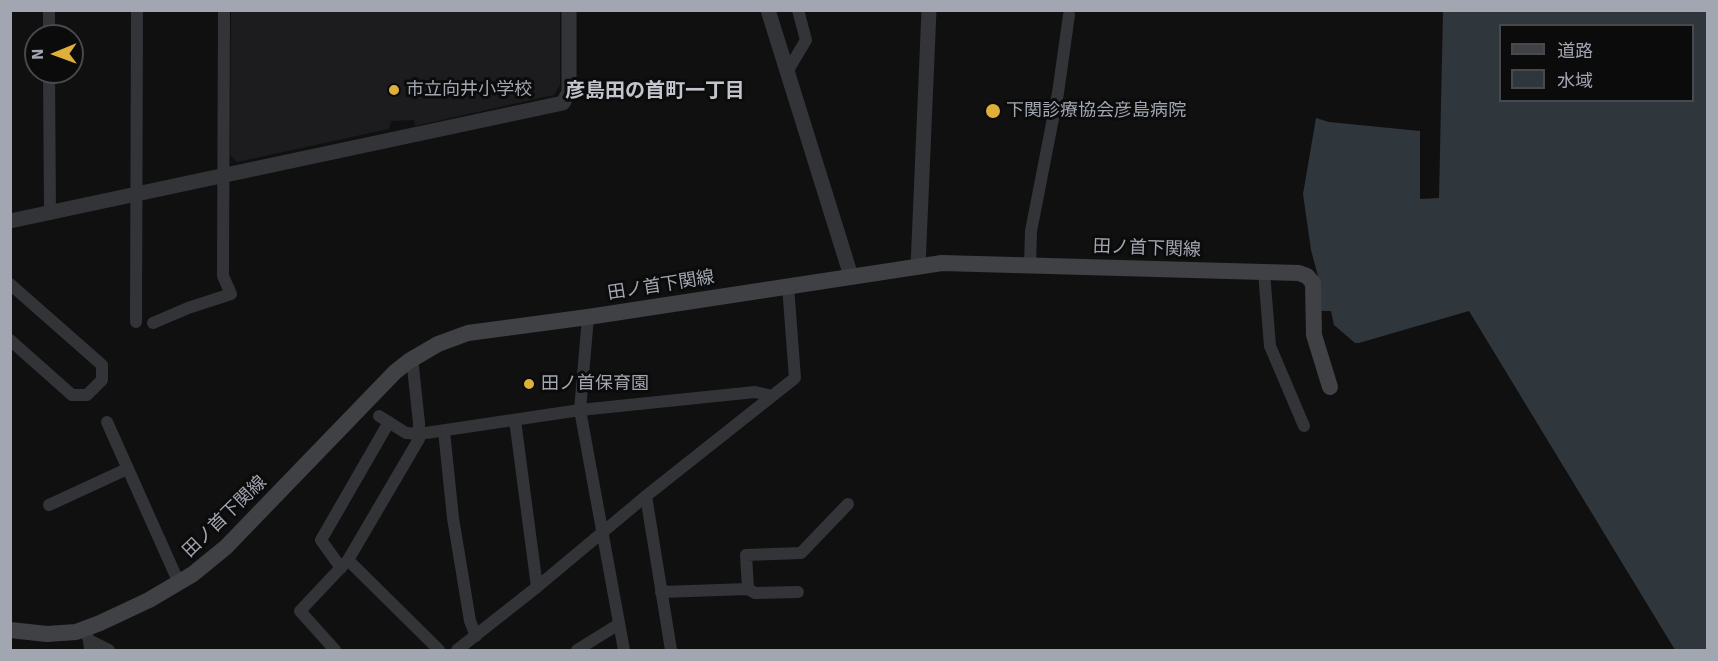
<!DOCTYPE html>
<html>
<head>
<meta charset="utf-8">
<style>
	body { margin:0 }
	#map { position:relative; width:1718px; height:661px; overflow:hidden; background:#101011; font-family:Signika,"Noto Sans JP",sans-serif }
	canvas { display:block }
	.frame { position:absolute; inset:0; border:12px solid #a2a6b1; pointer-events:none }
	.legend { position:absolute; left:1499px; top:24px; width:195px; height:78px; box-sizing:border-box; background:#0b0b0c; border:2px solid #47494e; margin:0; padding:8px 10px; list-style:none; font-size:18px; color:#a2a6b1 }
	.legend li { display:flex; align-items:center; gap:12px; height:30px }
	.legend b { width:30px; border:2px solid #47494e }
	.north { position:absolute; left:24px; top:24px; width:60px; height:60px; box-sizing:border-box; background:#0b0b0c; border:2px solid #47494e; border-radius:50%; rotate:269deg; font-size:16px; font-weight:700; line-height:24px; text-align:center; color:#a2a6b1 }
	.north::after { content:''; display:block; margin:auto; width:21px; height:27px; background:#dfaf3a; clip-path:polygon(50% 0,100% 100%,50% 72%,0 100%) }
</style>
</head>
<body>
<div id="map">
<canvas width="1718" height="661"></canvas>
<div class="frame"></div>
<ul class="legend">
<li><b style="height:8px;background:#3f4145"></b>道路</li>
<li><b style="height:16px;background:#2f363c"></b>水域</li>
</ul>
<div class="north">N</div>
</div>
<script>
const c = document.querySelector('canvas').getContext('2d');
c.lineJoin = 'round';
function fillPath(path, color) {
  c.fillStyle = color;
  c.fill(path, 'evenodd');
}
function stroke(path, color, width, dash) {
  c.strokeStyle = color;
  c.lineWidth = width;
  c.lineCap = dash ? 'butt' : 'round';
  c.setLineDash(dash || []);
  c.stroke(path);
}
function drawText(font, color, halo, rows, align = 'center') {
  c.font = font + ' Signika,"Noto Sans JP",sans-serif';
  c.lineWidth = 6;
  c.setLineDash([]);
  c.textBaseline = 'middle';
  c.strokeStyle = halo;
  c.fillStyle = color;
  for (const [text, x, y, turn = 0] of rows) {
    c.save();
    c.translate(x, y);
    c.rotate((+turn || 0) * Math.PI / 180);
    c.textAlign = isNaN(turn) ? turn : align;
    if (halo) c.strokeText(text, 0, 0);
    c.fillText(text, 0, 0);
    c.restore();
  }
}
fillPath(new Path2D(`
	M 231,11 L 560,11 L 560,85 L 554,95 L 415,126 L 414,120 L 391,121 L 389,129 L 237,162 L 230,155 Z`), '#1c1c1e');
fillPath(new Path2D(`
	M 1443,11 L 1707,11 L 1707,650 L 1675,650 L 1469,311 L 1359,343 L 1355,343 L 1334,325 L 1331,311 L 1320,311 L 1319,280 L 1311,250 L 1303,194 L 1316,118 L 1329,122 L 1420,131 L 1420,199 L 1439,198 ZM 1500,26 L 1692,26 L 1692,100 L 1500,100 Z`), '#2f363c');
stroke(new Path2D(`
	M 49,10 L 49,36
	M 49,72 L 50,214
	M 787,72 L 806,40 L 798,10
	M 1030,265 L 1031,231 L 1058,93 L 1069,15
	M 1264,272 L 1270,346 L 1304,426
	M 10,284 L 102,365 L 102,380 L 87,395 L 72,395 L 10,340
	M 588,317 L 580,410 L 624,650
	M 136,322 L 137,10
	M 153,323 L 188,308 L 231,294 L 223,276 L 224,10
	M 379,416 L 406,433 L 419,434 L 580,410 L 755,392 L 772,396
	M 515,420 L 537,587
	M 107,422 L 179,583
	M 444,431 L 453,518 L 470,621 L 476,636
	M 646,496 L 671,650
	M 49,505 L 127,469
	M 348,560 L 439,650
	M 341,568 L 321,540 L 389,422
	M 748,589 L 755,593 L 798,592
	M 661,592 L 748,589 L 746,555 L 801,553 L 848,504
	M 84,629 L 89,640 L 90,650
	M 89,640 L 109,650
	M 335,650 L 300,611 L 348,560 L 419,439 L 419,423 L 412,358
	M 457,650 L 537,587 L 646,496 L 795,378 L 788,286
	M 577,650 L 619,624`), '#333438', 12);
stroke(new Path2D(`
	M 768,10 L 851,276
	M 10,221 L 563,103 L 569,92 L 569,10
	M 918,267 L 929,10`), '#333438', 15);
stroke(new Path2D(`
	M 10,630 L 47,634 L 76,632 L 100,623 L 149,600 L 193,574 L 226,547 L 395,372 L 409,361 L 438,344 L 468,333 L 588,317 L 942,263 L 1299,273 L 1307,276 L 1313,283 L 1314,335 L 1330,387`), '#3f4145', 16);
for (const [x, y, r, color] of [
	[394,90,6,"#dfaf3a"],
	[993,111,8,"#dfaf3a"],
	[529,384,6,"#dfaf3a"]
]) {
  const dot = new Path2D();
  dot.arc(x, y, r, 0, 2 * Math.PI);
  c.fillStyle = color;
  c.fill(dot);
  stroke(dot, '#0b0b0c', 2);
}
drawText('18px', '#a2a6b1', '#0b0b0c', [
	["市立向井小学校",406,90],
	["下関診療協会彦島病院",1006,111],
	["田ノ首保育園",541,384]
], 'left');
drawText('18px', '#a2a6b1', '#0b0b0c', [
	["田ノ首下関線",1147,249,2],
	["田ノ首下関線",661,286,-9],
	["田ノ首下関線",225,517,-44]
]);
drawText('bold 20px', '#c3c5cd', '#0b0b0c', [
	["彦島田の首町一丁目",655,92]
]);
</script>
</body>
</html>
